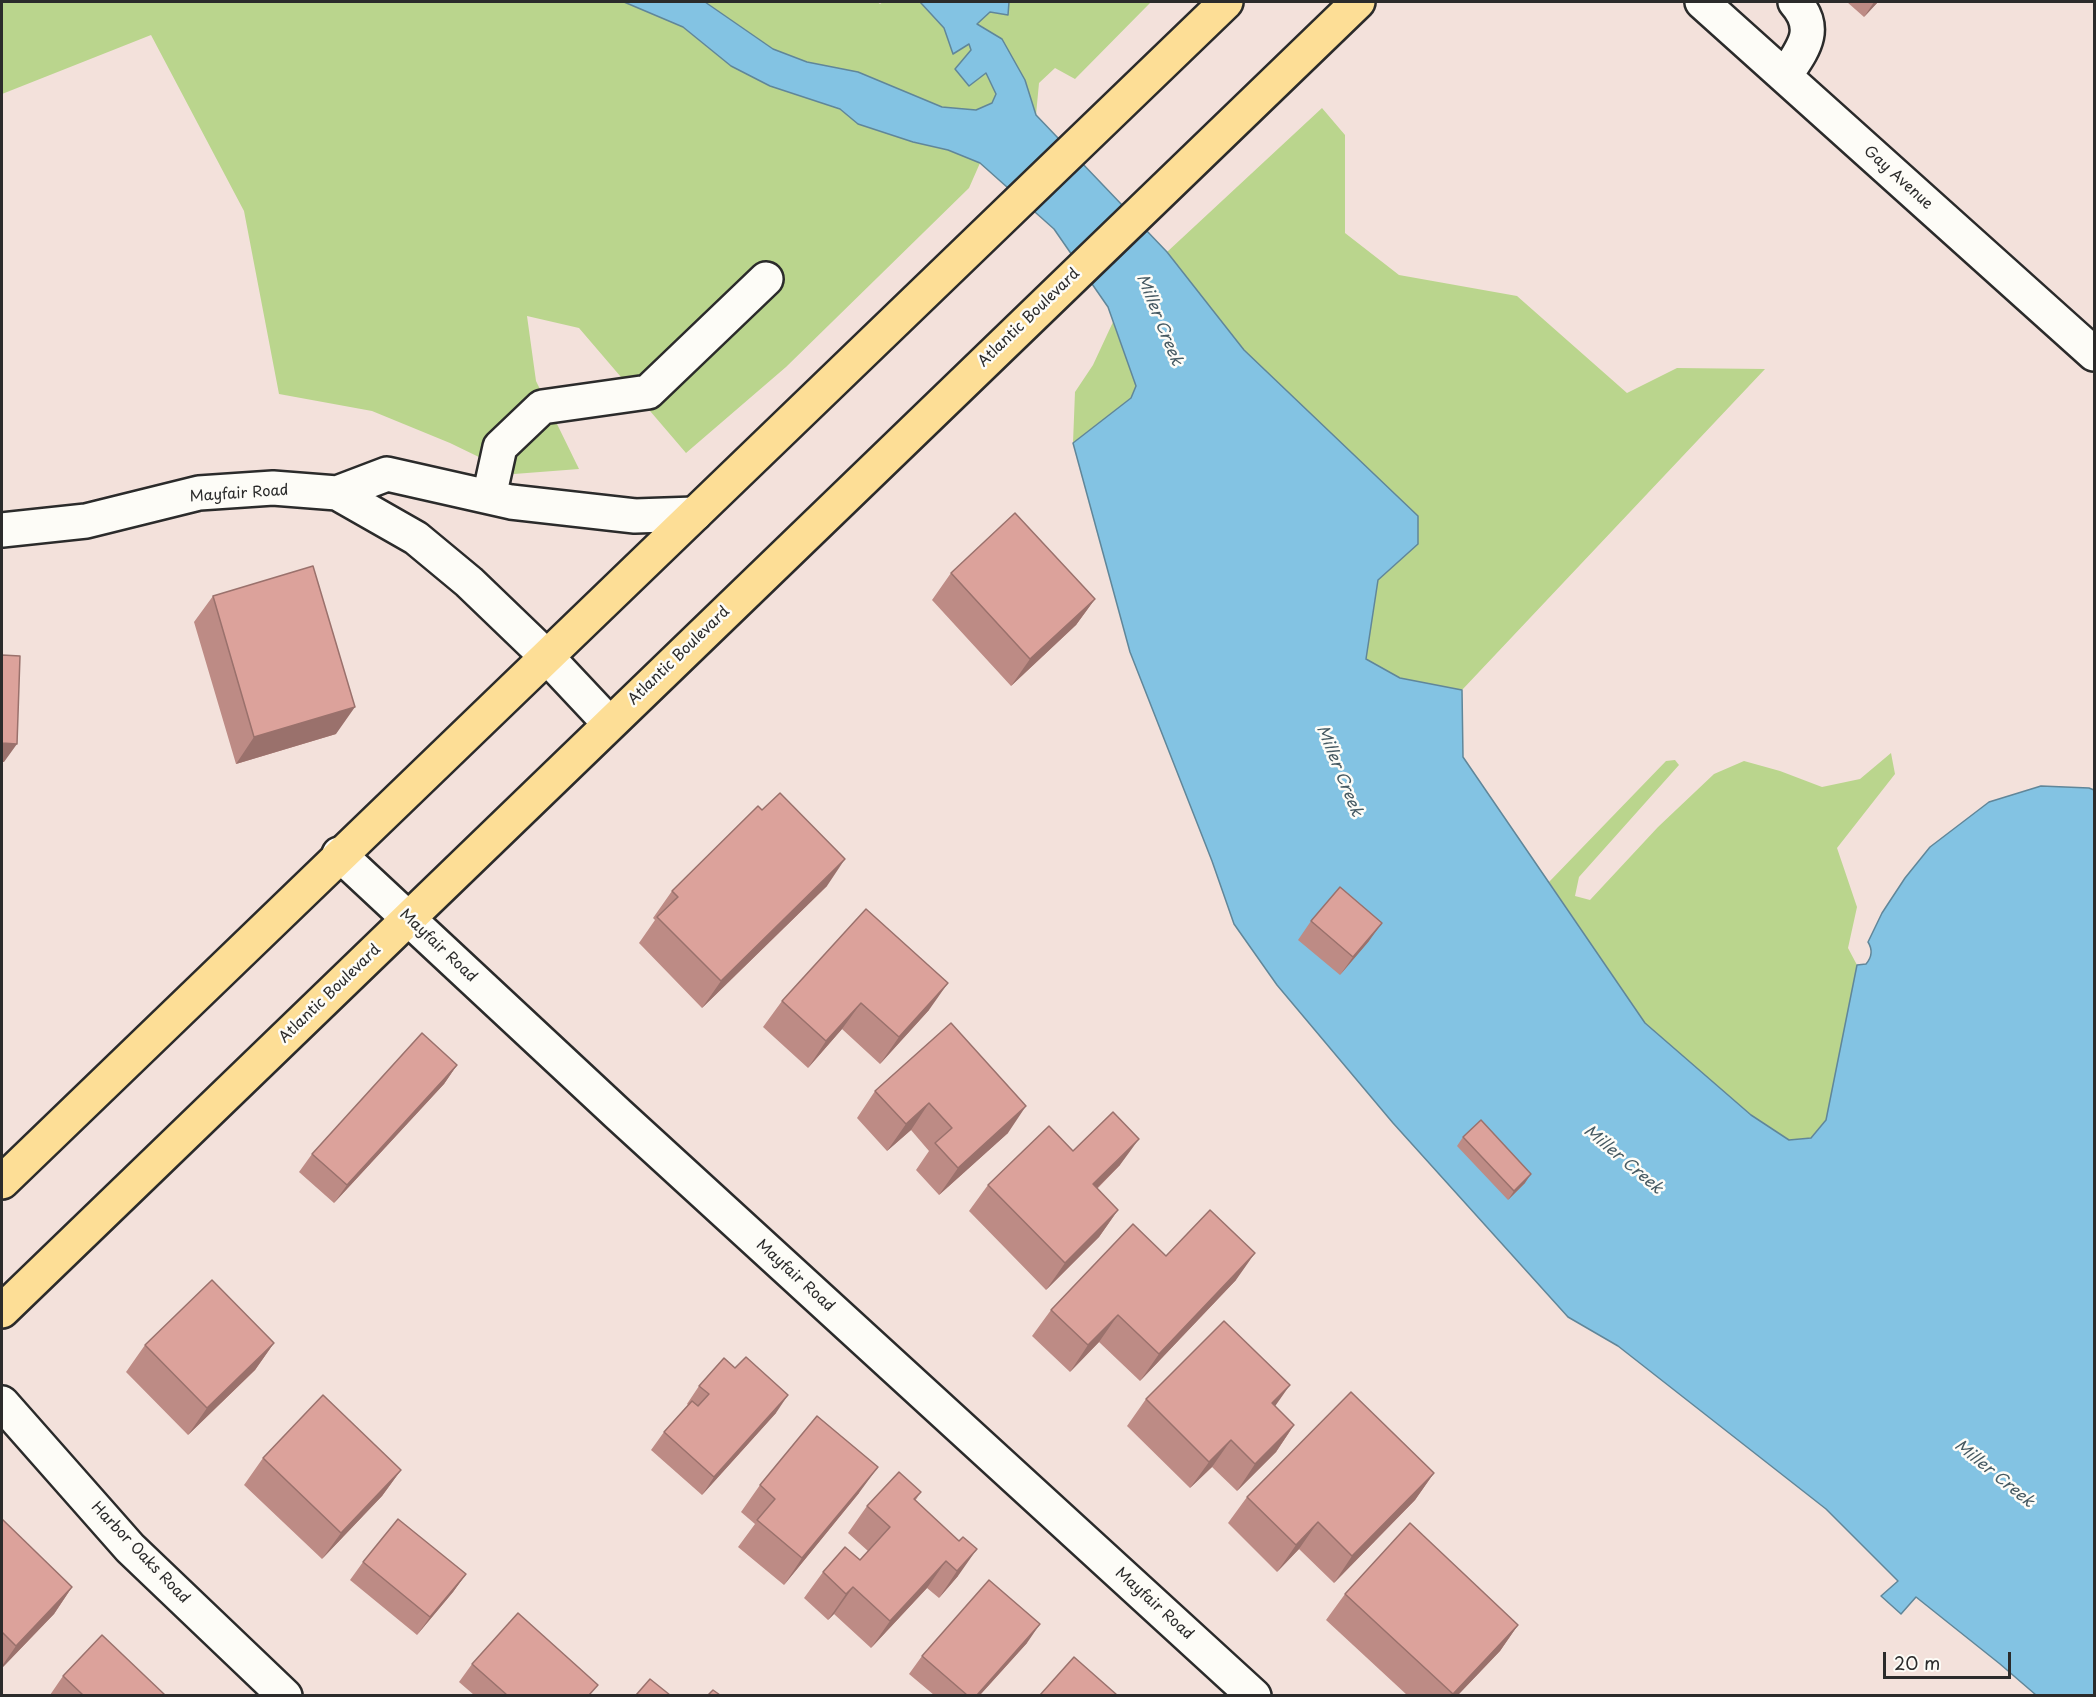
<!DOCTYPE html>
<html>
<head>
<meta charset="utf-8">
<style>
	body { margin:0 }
	#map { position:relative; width:2096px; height:1697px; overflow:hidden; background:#f3e1db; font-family:"Playpen Sans",sans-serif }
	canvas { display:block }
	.frame { position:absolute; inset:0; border:3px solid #2b2b2b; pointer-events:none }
	.scale { position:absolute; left:1883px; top:1652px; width:128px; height:27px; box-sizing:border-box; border:3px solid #2b2b2b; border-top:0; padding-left:8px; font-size:18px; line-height:21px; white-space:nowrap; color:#2b2b2b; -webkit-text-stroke:4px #fdfcf7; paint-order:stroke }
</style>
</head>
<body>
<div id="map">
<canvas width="2096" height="1697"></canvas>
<div class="frame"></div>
<div class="scale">20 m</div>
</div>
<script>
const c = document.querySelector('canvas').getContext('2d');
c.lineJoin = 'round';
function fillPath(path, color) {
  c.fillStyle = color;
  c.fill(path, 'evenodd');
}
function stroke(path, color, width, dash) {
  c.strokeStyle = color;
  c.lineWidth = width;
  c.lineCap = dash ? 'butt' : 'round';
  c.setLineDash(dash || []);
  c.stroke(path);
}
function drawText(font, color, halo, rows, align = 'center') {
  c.font = font + ' "Playpen Sans",sans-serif';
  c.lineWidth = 5;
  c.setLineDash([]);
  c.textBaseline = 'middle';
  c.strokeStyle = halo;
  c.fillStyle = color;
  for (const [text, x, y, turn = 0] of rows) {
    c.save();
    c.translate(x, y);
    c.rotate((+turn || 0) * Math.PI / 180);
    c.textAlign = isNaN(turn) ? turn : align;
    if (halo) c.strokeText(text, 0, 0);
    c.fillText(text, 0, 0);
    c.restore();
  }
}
fillPath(new Path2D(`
	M 2,2 L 624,2 L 683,27 L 731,66 L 770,86 L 840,109 L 858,124 L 913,142 L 948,150 L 980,163 L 969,188 L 786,367 L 686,453 L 579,328 L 527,316 L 536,381 L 579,469 L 514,474 L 450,443 L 372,411 L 279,394 L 244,211 L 151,35 L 2,94 Z
	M 705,2 L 877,2 L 880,4 L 883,2 L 920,2 L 944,28 L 953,54 L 969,44 L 972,50 L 955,69 L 969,86 L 986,73 L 996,94 L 992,103 L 976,110 L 942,107 L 858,72 L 807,62 L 773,49 Z
	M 1009,2 L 1151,2 L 1075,79 L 1055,68 L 1039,83 L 1036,115 L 1025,80 L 977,24 L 990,12 L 1008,15 Z
	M 1322,108 L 1345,135 L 1345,233 L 1399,275 L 1517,296 L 1627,393 L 1677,368 L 1765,369 L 1462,690 L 1400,678 L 1365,659 L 1378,580 L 1418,544 L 1244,350 L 1167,252 Z
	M 1113,322 L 1136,386 L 1131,398 L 1073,443 L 1075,392 L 1093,365 Z
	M 1891,753 L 1895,774 L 1837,848 L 1857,907 L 1848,948 L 1857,965 L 1826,1120 L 1811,1138 L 1789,1140 L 1751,1115 L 1645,1023 L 1549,882 L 1666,761 L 1675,760 L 1679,765 L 1579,877 L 1575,896 L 1590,900 L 1658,827 L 1714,774 L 1744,761 L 1780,771 L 1822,787 L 1860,779 Z`), '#bad58d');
const water = new Path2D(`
	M 624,2 L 705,2 L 773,49 L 807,62 L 858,72 L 942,107 L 976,110 L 992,103 L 996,94 L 986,73 L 969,86 L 955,69 L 971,50 L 969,44 L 953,54 L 944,28 L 920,2 L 1009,2 L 1008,15 L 990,12 L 977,24 L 1002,39 L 1025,80 L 1036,115 L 1167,252 L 1244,350 L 1418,516 L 1418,544 L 1378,580 L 1366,659 L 1400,678 L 1462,690 L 1463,757 L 1645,1023 L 1751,1115 L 1789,1140 L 1811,1138 L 1826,1120 L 1857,965 L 1866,964 C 1872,957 1873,950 1868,942 L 1882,913 L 1905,878 L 1930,847 L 1989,802 L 2041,786 L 2089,788 L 2094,790 L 2094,1695 L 2036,1695 L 2000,1664 L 1916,1597 L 1901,1614 L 1881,1596 L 1898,1581 L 1826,1509 L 1618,1346 L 1568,1317 L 1393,1123 L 1277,985 L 1234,924 L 1212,861 L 1130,652 L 1073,443 L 1131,398 L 1136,386 L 1108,307 L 1054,229 L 980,163 L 948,150 L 913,142 L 858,124 L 840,109 L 770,86 L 731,66 L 683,27 Z`);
fillPath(water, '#83c3e3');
stroke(water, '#608699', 1.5);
const minor = new Path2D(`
	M 1702,2 L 2094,354
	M 1785,76 C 1802,50 1820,30 1795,2
	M 337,493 L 387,474 L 511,502 L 635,516 L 695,514
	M 489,497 L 500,447 L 542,407 L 648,392 L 766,279
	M 2,530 L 86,521 L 199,493 L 273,488 L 337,493 L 416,538 L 469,582 L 547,657 L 609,723
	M 339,854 L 618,1114 L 1254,1696
	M 2,1403 L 130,1548 L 285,1696`);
const major = new Path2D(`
	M 2,1182 C 408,787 820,397 1226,2
	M 2,1311 L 1358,2`);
stroke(minor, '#2b2b2b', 38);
stroke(major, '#2b2b2b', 38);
stroke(minor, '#fdfcf7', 33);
stroke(major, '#fdde96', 33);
fillPath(new Path2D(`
	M 1847,2 L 1878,2 L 1864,17 Z
	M 951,573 L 1095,599 L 1076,625 L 1011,686 L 932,600 Z
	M 213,596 L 336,734 L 236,764 L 194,622 Z
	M 827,886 L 702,1008 L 639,943 L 655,920 L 653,918 L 672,891 Z
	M 866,909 L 929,1010 L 880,1064 L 842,1029 L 808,1068 L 763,1027 L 782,1001 Z
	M 1311,921 L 1369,941 L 1340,975 L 1298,940 Z
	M 951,1023 L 1008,1133 L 939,1195 L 916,1170 L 929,1151 L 911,1130 L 887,1151 L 857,1118 L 875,1091 Z
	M 457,1065 L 444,1084 L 334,1203 L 299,1172 L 312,1154 Z
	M 1463,1137 L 1525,1183 L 1508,1200 L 1457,1146 Z
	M 1073,1151 L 1120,1165 L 1097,1189 L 1118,1210 L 1099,1237 L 1046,1290 L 969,1211 L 988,1185 Z
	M 1166,1256 L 1236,1280 L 1140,1381 L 1099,1342 L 1070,1372 L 1032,1336 L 1051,1310 Z
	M 274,1343 L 255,1370 L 188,1435 L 126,1372 L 145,1345 Z
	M 735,1368 L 776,1413 L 702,1495 L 651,1450 L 664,1432 L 688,1405 L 687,1404 L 699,1386 Z
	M 1146,1399 L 1275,1406 L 1294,1425 L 1276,1452 L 1237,1491 L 1212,1467 L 1190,1488 L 1127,1426 Z
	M 263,1458 L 401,1470 L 382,1496 L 322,1559 L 244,1485 Z
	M 1434,1473 L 1415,1500 L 1334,1583 L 1299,1549 L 1277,1572 L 1228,1523 L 1247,1497 Z
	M 760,1485 L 859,1493 L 784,1585 L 738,1547 L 755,1524 L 741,1512 Z
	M 921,1492 L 915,1501 L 959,1541 L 958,1576 L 939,1598 L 927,1588 L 871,1648 L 834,1614 L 828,1620 L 804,1598 L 823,1572 L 860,1560 L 868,1551 L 848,1533 L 867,1506 Z
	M 2,1519 L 72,1587 L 54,1614 L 2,1668 Z
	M 363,1562 L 466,1574 L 453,1592 L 417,1635 L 350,1580 Z
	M 1345,1594 L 1518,1625 L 1500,1651 L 1458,1695 L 1407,1695 L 1326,1620 Z
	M 1027,1643 L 980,1695 L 934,1695 L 909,1674 L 922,1656 Z
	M 472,1664 L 591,1695 L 474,1695 L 459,1682 Z
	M 63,1676 L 165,1695 L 50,1695 Z`), '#bd8b85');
fillPath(new Path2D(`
	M 1874,2 L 1878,2 L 1864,17 Z
	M 1095,599 L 1076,625 L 1011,686 L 1030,659 Z
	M 355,707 L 336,734 L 236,764 L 254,737 Z
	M 2,743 L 17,744 L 4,762 L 2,762 Z
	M 845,859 L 827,886 L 702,1008 L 721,981 Z
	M 1382,923 L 1369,941 L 1340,975 L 1353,957 Z
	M 948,983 L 929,1010 L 880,1064 L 899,1037 Z
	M 861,1003 L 842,1029 L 808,1068 L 826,1041 Z
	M 457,1065 L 444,1084 L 334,1203 L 347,1185 Z
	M 929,1103 L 911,1130 L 887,1151 L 906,1124 Z
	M 1026,1106 L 1008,1133 L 939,1195 L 958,1168 Z
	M 1139,1139 L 1120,1165 L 1074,1211 L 1093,1184 Z
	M 1531,1174 L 1525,1183 L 1508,1200 L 1514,1191 Z
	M 1118,1210 L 1099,1237 L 1046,1290 L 1065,1263 Z
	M 1255,1253 L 1236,1280 L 1140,1381 L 1159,1354 Z
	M 1118,1315 L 1099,1342 L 1070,1372 L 1088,1345 Z
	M 274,1343 L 255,1370 L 188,1435 L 207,1408 Z
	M 1290,1385 L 1271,1412 L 1272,1403 Z
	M 788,1395 L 776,1413 L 702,1495 L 714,1477 Z
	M 1294,1425 L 1276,1452 L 1237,1491 L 1255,1464 Z
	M 1231,1440 L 1212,1467 L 1190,1488 L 1209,1462 Z
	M 878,1467 L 859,1493 L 784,1585 L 802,1558 Z
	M 401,1470 L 382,1496 L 322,1559 L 341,1533 Z
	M 1434,1473 L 1415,1500 L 1334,1583 L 1352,1556 Z
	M 1318,1522 L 1299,1549 L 1277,1572 L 1296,1545 Z
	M 977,1549 L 958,1576 L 939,1598 L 957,1571 Z
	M 946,1561 L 927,1588 L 871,1648 L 890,1621 Z
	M 466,1574 L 453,1592 L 417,1635 L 430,1617 Z
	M 72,1587 L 54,1614 L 2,1668 L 2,1666 L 16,1646 Z
	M 853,1587 L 834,1614 L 828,1620 L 846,1594 Z
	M 1040,1624 L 1027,1643 L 980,1695 L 977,1695 Z
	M 1518,1625 L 1500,1651 L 1458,1695 L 1452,1695 Z`), '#9a716c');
const building = new Path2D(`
	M 1015,513 L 1095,599 L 1030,659 L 951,573 Z
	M 313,566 L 355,707 L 254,737 L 213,596 Z
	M 2,655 L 20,656 L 17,744 L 2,743 Z
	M 780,793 L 845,859 L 721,981 L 657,917 L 678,897 L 672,891 L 758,806 L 762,810 Z
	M 1340,887 L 1382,923 L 1353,957 L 1311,921 Z
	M 866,909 L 948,983 L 899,1037 L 861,1003 L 826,1041 L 782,1001 Z
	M 951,1023 L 1026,1106 L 958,1168 L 935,1143 L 952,1128 L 929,1103 L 906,1124 L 875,1091 Z
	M 422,1033 L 457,1065 L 347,1185 L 312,1154 Z
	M 1113,1112 L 1139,1139 L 1093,1184 L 1118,1210 L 1065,1263 L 988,1185 L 1049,1126 L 1073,1151 Z
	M 1481,1120 L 1531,1174 L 1514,1191 L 1463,1137 Z
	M 1210,1210 L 1255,1253 L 1159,1354 L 1118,1315 L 1088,1345 L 1051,1310 L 1133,1224 L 1166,1256 Z
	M 212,1280 L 274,1343 L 207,1408 L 145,1345 Z
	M 1224,1321 L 1290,1385 L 1272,1403 L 1294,1425 L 1255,1464 L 1231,1440 L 1209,1462 L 1146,1399 Z
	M 746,1357 L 788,1395 L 714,1477 L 664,1432 L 692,1401 L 698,1406 L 709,1394 L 699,1386 L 724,1358 L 735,1368 Z
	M 1351,1392 L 1434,1473 L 1352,1556 L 1318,1522 L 1296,1545 L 1247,1497 Z
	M 323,1395 L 401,1470 L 341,1533 L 263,1458 Z
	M 817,1416 L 878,1467 L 802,1558 L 757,1520 L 775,1499 L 760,1485 Z
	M 899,1472 L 921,1492 L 914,1499 L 959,1541 L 963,1537 L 977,1549 L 957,1571 L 946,1561 L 890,1621 L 853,1587 L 846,1594 L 823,1572 L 845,1547 L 860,1560 L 890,1527 L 867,1506 Z
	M 2,1519 L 72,1587 L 16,1646 L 2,1632 Z
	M 398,1519 L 466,1574 L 430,1617 L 363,1562 Z
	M 1410,1523 L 1518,1625 L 1453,1694 L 1345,1594 Z
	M 989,1580 L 1040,1624 L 977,1695 L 967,1695 L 922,1656 Z
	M 518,1613 L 598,1685 L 589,1695 L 507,1695 L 472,1664 Z
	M 102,1635 L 165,1695 L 83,1695 L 63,1676 Z
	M 1074,1657 L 1117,1695 L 1040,1695 Z
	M 650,1679 L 670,1695 L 636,1695 Z
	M 713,1690 L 720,1695 L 708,1695 Z`);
fillPath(building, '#dca29b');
stroke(building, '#9a716c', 1.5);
drawText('15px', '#2b2b2b', '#fdfcf7', [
	["Gay Avenue",1898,178,42],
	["Atlantic Boulevard",1029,318,-44],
	["Mayfair Road",239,494,-4],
	["Atlantic Boulevard",679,656,-44],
	["Mayfair Road",438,946,43],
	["Atlantic Boulevard",330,994,-44],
	["Mayfair Road",795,1276,42],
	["Harbor Oaks Road",140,1553,46],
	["Mayfair Road",1154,1604,42]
]);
drawText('italic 16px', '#455962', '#fdfcf7', [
	["Miller Creek",1159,320,68],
	["Miller Creek",1339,771,68],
	["Miller Creek",1623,1160,40],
	["Miller Creek",1994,1474,39]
]);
</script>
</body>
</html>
